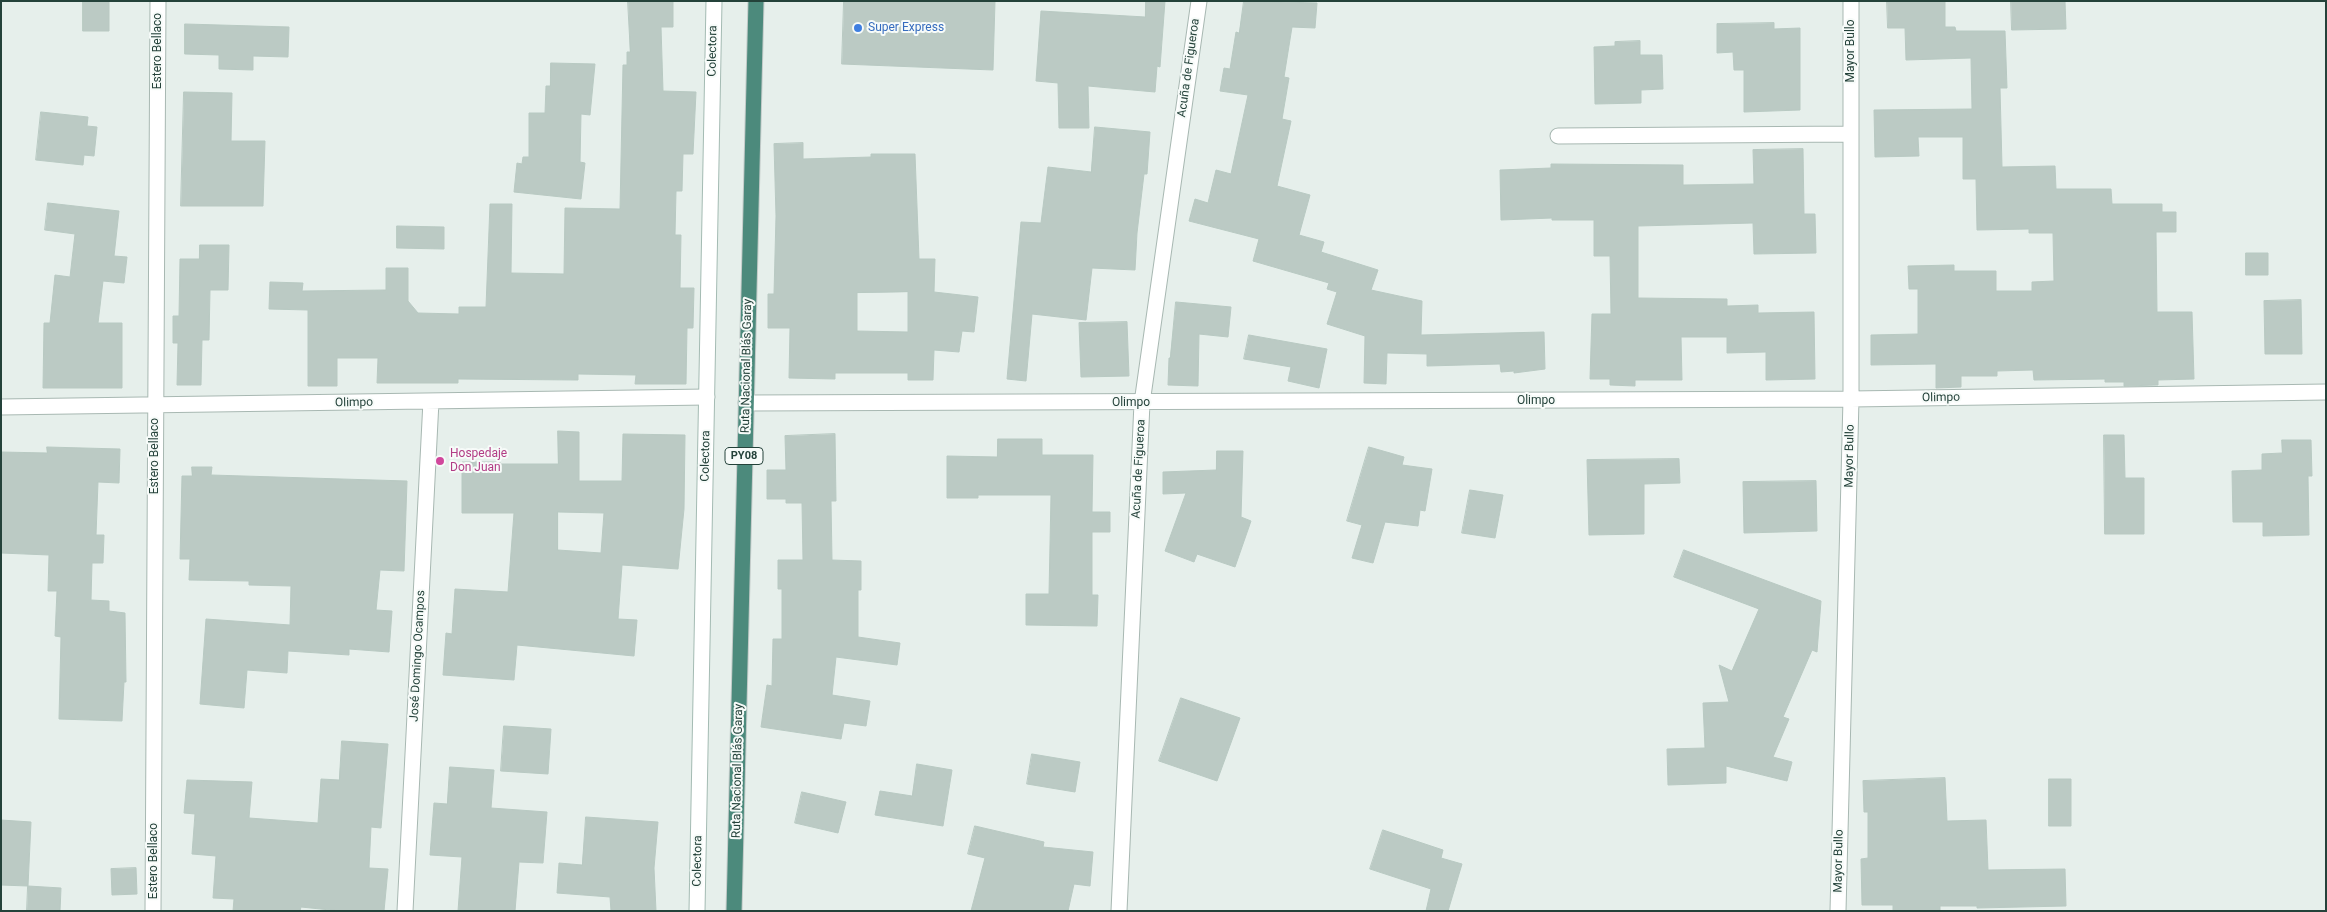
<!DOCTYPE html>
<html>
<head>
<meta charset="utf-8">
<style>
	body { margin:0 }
	#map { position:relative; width:2327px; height:912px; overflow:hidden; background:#e6efeb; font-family:Roboto,sans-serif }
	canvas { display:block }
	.frame { position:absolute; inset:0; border:2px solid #24423a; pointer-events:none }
</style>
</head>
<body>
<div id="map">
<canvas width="2327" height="912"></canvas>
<div class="frame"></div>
</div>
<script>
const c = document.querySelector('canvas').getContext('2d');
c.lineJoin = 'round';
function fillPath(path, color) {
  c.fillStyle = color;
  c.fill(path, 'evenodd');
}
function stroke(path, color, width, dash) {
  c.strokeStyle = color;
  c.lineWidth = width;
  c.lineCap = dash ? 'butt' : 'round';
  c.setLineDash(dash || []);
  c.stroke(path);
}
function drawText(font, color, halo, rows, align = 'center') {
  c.font = font + ' Roboto,sans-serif';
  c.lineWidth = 4;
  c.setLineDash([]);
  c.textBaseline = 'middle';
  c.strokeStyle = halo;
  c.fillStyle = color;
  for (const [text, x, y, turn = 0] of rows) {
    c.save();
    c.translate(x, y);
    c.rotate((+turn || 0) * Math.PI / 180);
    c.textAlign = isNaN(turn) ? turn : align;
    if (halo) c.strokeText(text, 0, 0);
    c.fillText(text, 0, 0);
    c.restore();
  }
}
const building = new Path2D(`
	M 83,1 L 109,1 L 109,31 L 83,31 Z
	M 628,1 L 673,1 L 673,27 L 661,27 L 663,91 L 696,92 L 693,154 L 683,154 L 682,191 L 676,191 L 675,235 L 681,235 L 680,288 L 694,288 L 693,328 L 687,328 L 686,384 L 635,384 L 636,375 L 578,374 L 578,380 L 458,379 L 458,383 L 377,383 L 378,358 L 337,358 L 337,386 L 308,386 L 308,310 L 269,309 L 270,282 L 303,283 L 302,291 L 386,290 L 386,268 L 408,268 L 408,301 L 418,313 L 459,314 L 459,307 L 486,307 L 490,204 L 512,204 L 511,273 L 564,274 L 565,208 L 620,209 L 623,65 L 627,65 L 627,52 L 630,52 Z
	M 844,1 L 995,1 L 993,70 L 842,64 Z
	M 1146,1 L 1165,1 L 1160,67 L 1157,66 L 1155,92 L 1088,86 L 1089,128 L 1059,128 L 1058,83 L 1036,81 L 1041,11 L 1145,17 Z
	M 1244,1 L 1317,3 L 1315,28 L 1292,27 L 1284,77 L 1289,78 L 1282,119 L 1291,121 L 1277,186 L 1310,195 L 1299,235 L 1324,242 L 1321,252 L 1378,270 L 1371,290 L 1422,301 L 1421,335 L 1544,332 L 1545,369 L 1514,373 L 1514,371 L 1501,372 L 1500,364 L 1427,366 L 1427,354 L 1387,353 L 1386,384 L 1364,383 L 1365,336 L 1327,324 L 1337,292 L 1327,289 L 1329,283 L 1253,261 L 1259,239 L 1189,221 L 1195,199 L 1208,203 L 1216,170 L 1231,174 L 1248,95 L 1220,91 L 1224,68 L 1230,69 L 1236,32 L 1239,33 Z
	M 1887,1 L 1945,1 L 1945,27 L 1955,27 L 1956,31 L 2005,31 L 2007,88 L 2000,88 L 2002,167 L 2055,166 L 2056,189 L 2111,189 L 2112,204 L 2162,204 L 2162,212 L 2176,212 L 2176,232 L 2156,232 L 2157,312 L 2192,312 L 2194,379 L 2158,380 L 2158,385 L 2124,386 L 2124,382 L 2105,382 L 2105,379 L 2034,380 L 2033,370 L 1997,371 L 1997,376 L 1961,376 L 1961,387 L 1936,388 L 1936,364 L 1871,365 L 1871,335 L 1918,334 L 1918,289 L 1909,289 L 1908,266 L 1954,265 L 1954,271 L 1996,271 L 1996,291 L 2032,291 L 2032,282 L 2054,281 L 2053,233 L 2029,233 L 2029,229 L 1977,230 L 1976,179 L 1963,179 L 1963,137 L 1918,137 L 1919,156 L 1875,157 L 1874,110 L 1972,109 L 1971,58 L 1906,60 L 1905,28 L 1888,28 Z
	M 2011,1 L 2065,1 L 2066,29 L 2012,30 Z
	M 1774,23 L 1774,29 L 1800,28 L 1800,110 L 1744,112 L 1744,70 L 1734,70 L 1733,52 L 1717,53 L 1717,24 Z
	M 185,24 L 289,27 L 288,57 L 253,56 L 253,70 L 219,69 L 219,55 L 185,54 Z
	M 1640,41 L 1640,55 L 1662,55 L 1663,89 L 1641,90 L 1641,103 L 1595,104 L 1594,47 L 1615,46 L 1615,42 Z
	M 551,63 L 595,64 L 590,115 L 581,114 L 580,162 L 585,163 L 581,199 L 514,192 L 517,163 L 522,164 L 523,157 L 529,157 L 529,113 L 545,113 L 546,86 L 550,86 Z
	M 184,92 L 232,93 L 231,141 L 265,141 L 263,206 L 181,206 Z
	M 41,112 L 88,117 L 87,126 L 97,127 L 94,156 L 84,155 L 83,165 L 36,160 Z
	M 1095,127 L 1150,132 L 1147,174 L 1144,174 L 1137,233 L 1135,270 L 1092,268 L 1086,320 L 1032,314 L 1026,381 L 1007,379 L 1021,222 L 1041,223 L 1048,167 L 1091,172 Z
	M 803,143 L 803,159 L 871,157 L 871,154 L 915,154 L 919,259 L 935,259 L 934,292 L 978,297 L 974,332 L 962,331 L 959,352 L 934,350 L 933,380 L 908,380 L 908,373 L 835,373 L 835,379 L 789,378 L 790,328 L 768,328 L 768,294 L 774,294 L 776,216 L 774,144 ZM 908,292 L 908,332 L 857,331 L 857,293 Z
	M 1803,149 L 1804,214 L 1815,214 L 1816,253 L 1754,254 L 1753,223 L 1638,226 L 1638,298 L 1727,299 L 1727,306 L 1758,305 L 1758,313 L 1814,312 L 1815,379 L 1766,380 L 1766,352 L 1727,353 L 1727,337 L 1681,337 L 1682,380 L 1635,380 L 1635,386 L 1610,385 L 1610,379 L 1590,379 L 1592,314 L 1611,314 L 1610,256 L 1594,256 L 1594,220 L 1552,220 L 1552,218 L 1501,220 L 1500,170 L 1551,168 L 1551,164 L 1683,165 L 1683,185 L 1754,184 L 1753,150 Z
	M 48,203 L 119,211 L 114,256 L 127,257 L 124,283 L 103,281 L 98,323 L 122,323 L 122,388 L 43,388 L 44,323 L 50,323 L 55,275 L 70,277 L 75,234 L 45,230 Z
	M 397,226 L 444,227 L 444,249 L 397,248 Z
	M 200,245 L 229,245 L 228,290 L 210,290 L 209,340 L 202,340 L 201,385 L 177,385 L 178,343 L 173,343 L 173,316 L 179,316 L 180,259 L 199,259 Z
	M 2246,253 L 2268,253 L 2268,275 L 2246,275 Z
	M 2301,300 L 2302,354 L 2265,354 L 2264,301 Z
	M 1176,302 L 1231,307 L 1228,337 L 1199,334 L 1198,386 L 1168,385 L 1169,358 L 1170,358 Z
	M 1127,322 L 1129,376 L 1081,377 L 1079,323 Z
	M 1249,335 L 1327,349 L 1319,388 L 1288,381 L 1291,367 L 1244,359 Z
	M 558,431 L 579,432 L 579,481 L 622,481 L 623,434 L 685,435 L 684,509 L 678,569 L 622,565 L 618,619 L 637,620 L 634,656 L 517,645 L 514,680 L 443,675 L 446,633 L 452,634 L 455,589 L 508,592 L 514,513 L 462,513 L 462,462 L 500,462 L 500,464 L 558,464 ZM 558,512 L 604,513 L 601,553 L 558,550 Z
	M 835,434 L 836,501 L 831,501 L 832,560 L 861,561 L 861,590 L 858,590 L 858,637 L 900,643 L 897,665 L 836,657 L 832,695 L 870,701 L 866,726 L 844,723 L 841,739 L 761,727 L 767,685 L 772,686 L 773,639 L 782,639 L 782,589 L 778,589 L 778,560 L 803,560 L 802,503 L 786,503 L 786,499 L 767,499 L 767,470 L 786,470 L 785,436 Z
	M 2104,435 L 2124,435 L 2125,478 L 2144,478 L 2144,534 L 2105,534 Z
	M 998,439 L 1042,439 L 1042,455 L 1093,455 L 1092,512 L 1110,512 L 1110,532 L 1092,532 L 1092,595 L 1098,595 L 1097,626 L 1026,625 L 1026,594 L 1049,594 L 1051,495 L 978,495 L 978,498 L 947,498 L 947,456 L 997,457 Z
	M 2282,440 L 2311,440 L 2312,476 L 2308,476 L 2309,535 L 2263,536 L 2263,522 L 2233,522 L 2232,471 L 2262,470 L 2262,454 L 2282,453 Z
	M 47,447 L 120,449 L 119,483 L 98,482 L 96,535 L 104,535 L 103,563 L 92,563 L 91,600 L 109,601 L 109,611 L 125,613 L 126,682 L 124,682 L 122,721 L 59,719 L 61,637 L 55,636 L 57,591 L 48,591 L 49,555 L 1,553 L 1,452 L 47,453 Z
	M 1369,447 L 1404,457 L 1402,465 L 1432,469 L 1425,511 L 1420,510 L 1418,526 L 1385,522 L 1373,563 L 1352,558 L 1362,525 L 1347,521 Z
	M 1217,451 L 1243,451 L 1241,517 L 1251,521 L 1235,567 L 1197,554 L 1194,562 L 1165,551 L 1186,493 L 1163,494 L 1163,472 L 1216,470 Z
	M 1679,459 L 1680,483 L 1644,484 L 1644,534 L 1589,535 L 1587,460 Z
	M 192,467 L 212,467 L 211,475 L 407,481 L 404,571 L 380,570 L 376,610 L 392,611 L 389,652 L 349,649 L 349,655 L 288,651 L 287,673 L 247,670 L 244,708 L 200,704 L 206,619 L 290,625 L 291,586 L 249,585 L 249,581 L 189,580 L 190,559 L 180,559 L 182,476 L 192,476 Z
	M 1816,481 L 1817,531 L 1744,533 L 1743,482 Z
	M 1470,490 L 1503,495 L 1495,538 L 1462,533 Z
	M 1684,550 L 1821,601 L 1817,652 L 1812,650 L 1783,717 L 1789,719 L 1773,757 L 1792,762 L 1787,781 L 1726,766 L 1726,783 L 1668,785 L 1667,749 L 1705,748 L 1703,703 L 1729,702 L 1719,665 L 1732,671 L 1759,609 L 1674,577 Z
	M 1181,698 L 1240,718 L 1217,781 L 1159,761 Z
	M 504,726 L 551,729 L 548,774 L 501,771 Z
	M 342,741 L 388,744 L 381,828 L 371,827 L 369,868 L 388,869 L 384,911 L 340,911 L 301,907 L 300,911 L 233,911 L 234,899 L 213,898 L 216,856 L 192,854 L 195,814 L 184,813 L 187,780 L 252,782 L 249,818 L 318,823 L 321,779 L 339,780 Z
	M 1032,754 L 1080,762 L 1075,792 L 1027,784 Z
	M 917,764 L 952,770 L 943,826 L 875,815 L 880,791 L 912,796 Z
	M 450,767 L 494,770 L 491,808 L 547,812 L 543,863 L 519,862 L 515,911 L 458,911 L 462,857 L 430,855 L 434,803 L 447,804 Z
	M 1945,778 L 1947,821 L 1986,820 L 1988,870 L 2065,869 L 2066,906 L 1977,908 L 1977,906 L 1940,906 L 1940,911 L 1893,911 L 1893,905 L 1862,905 L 1861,859 L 1868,858 L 1868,812 L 1864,812 L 1863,781 Z
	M 2049,779 L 2071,779 L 2071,826 L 2049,826 Z
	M 802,792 L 846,802 L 838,833 L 795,823 Z
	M 586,817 L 658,822 L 654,868 L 656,911 L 611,911 L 610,897 L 557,893 L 559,863 L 582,865 Z
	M 1,820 L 31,822 L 28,886 L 1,885 Z
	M 975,826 L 1044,842 L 1043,847 L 1093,852 L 1090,886 L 1074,884 L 1068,911 L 971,911 L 985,858 L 968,854 Z
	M 1383,830 L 1443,850 L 1441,858 L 1462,864 L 1448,911 L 1426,911 L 1431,889 L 1370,869 Z
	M 136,868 L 137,894 L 112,895 L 111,869 Z
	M 28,886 L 61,888 L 60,911 L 27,911 Z`);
fillPath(building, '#bbcac4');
stroke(building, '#b8c9c2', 1);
const minor = new Path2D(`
	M 1558,136 L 1851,134
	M 746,403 L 1851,399 L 2326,392
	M 1,407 L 707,397
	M 153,911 L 158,1
	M 405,911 L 431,401
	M 1119,911 L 1142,403 L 1199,1
	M 1838,911 L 1851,399 L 1851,1`);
const secondary = new Path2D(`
	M 697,911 L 714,1`);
const trunk = new Path2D(`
	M 734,911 L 756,1`);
stroke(minor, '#a8b8b2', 17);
stroke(secondary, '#a4bbb3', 17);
stroke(trunk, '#c2cac8', 17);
stroke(minor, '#fff', 15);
stroke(secondary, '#fff', 15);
stroke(trunk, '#4c8a7c', 15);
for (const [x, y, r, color] of [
	[858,28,5,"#3f7fe0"],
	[440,461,5,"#d1479c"]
]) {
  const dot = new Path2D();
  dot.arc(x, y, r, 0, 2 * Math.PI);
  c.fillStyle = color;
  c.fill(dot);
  stroke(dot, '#f7fbf9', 2);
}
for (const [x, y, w] of [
	[744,456,38]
]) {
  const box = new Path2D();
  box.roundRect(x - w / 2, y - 8.5, w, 17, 4);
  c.fillStyle = '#f7fbf9';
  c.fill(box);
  stroke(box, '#24423a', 1);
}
drawText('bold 11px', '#24423a', null, [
	["PY08",744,456]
]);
drawText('12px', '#366cbe', '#f7fbf9', [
	["Super Express",868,28]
], 'left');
drawText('12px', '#24423a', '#f7fbf9', [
	["Estero Bellaco",158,51,-90],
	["Colectora",713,51,-89],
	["Mayor Bullo",1851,51,-90],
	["Acuña de Figueroa",1189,68,-82],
	["Ruta Nacional Blás Garay",747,366,-89],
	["Olimpo",1941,398,-1],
	["Olimpo",1536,401],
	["Olimpo",354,403,-1],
	["Olimpo",1131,403],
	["Estero Bellaco",155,456,-90],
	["Colectora",706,456,-89],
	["Mayor Bullo",1850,456,-89],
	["Acuña de Figueroa",1139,469,-87],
	["José Domingo Ocampos",418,656,-87],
	["Ruta Nacional Blás Garay",738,771,-89],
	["Estero Bellaco",154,861,-90],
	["Colectora",698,861,-89],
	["Mayor Bullo",1839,861,-89]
]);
drawText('12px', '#b23c85', '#f7fbf9', [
	["Hospedaje",450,454],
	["Don Juan",450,468]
], 'left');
</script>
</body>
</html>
